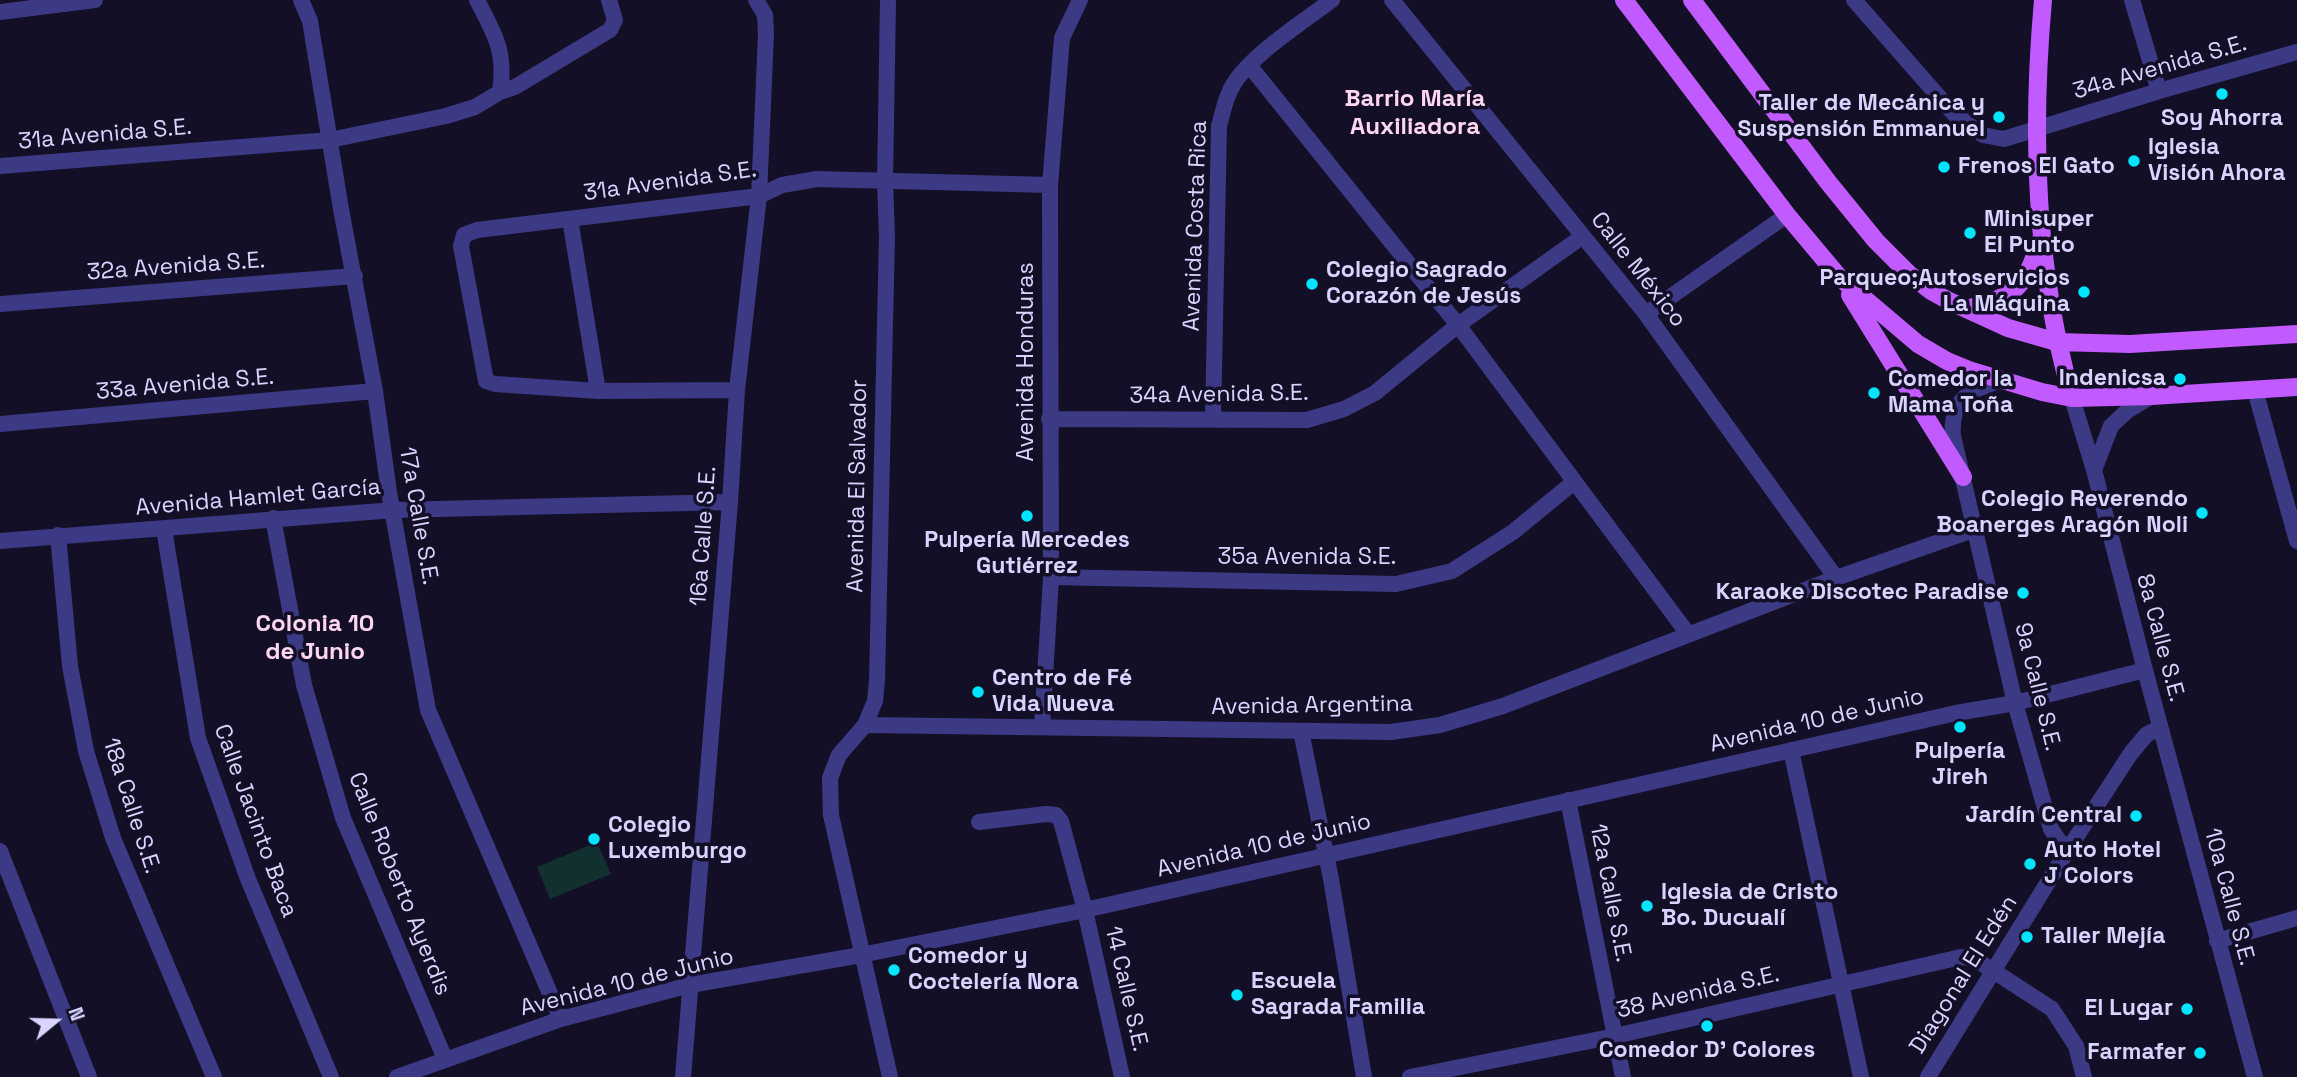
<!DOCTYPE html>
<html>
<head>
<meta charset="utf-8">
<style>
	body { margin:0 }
	#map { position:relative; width:2297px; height:1077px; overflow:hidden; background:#130f26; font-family:"Space Grotesk",sans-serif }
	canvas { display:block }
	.north { position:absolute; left:21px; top:986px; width:70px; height:70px; -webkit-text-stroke:5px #130f26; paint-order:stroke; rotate:71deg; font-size:19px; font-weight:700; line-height:28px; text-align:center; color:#d9d4ff }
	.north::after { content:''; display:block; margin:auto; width:24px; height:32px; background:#d9d4ff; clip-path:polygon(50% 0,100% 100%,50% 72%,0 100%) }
</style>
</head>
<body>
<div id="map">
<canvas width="2297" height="1077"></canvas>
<div class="north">N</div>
</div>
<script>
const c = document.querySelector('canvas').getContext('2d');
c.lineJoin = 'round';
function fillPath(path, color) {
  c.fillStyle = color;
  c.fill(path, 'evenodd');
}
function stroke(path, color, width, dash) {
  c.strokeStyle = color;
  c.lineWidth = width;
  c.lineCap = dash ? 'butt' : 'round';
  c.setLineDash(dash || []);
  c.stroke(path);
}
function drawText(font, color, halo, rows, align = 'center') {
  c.font = font + ' "Space Grotesk",sans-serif';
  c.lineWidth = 7;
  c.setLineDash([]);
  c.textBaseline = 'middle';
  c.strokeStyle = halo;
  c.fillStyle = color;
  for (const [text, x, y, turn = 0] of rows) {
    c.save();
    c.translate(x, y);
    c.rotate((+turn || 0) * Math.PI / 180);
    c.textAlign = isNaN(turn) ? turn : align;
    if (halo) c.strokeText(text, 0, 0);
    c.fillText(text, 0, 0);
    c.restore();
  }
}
fillPath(new Path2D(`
	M 597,842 L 611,874 L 550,899 L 537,867 Z`), '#12302f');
stroke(new Path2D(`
	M 301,0 L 310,21 L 341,209 L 375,391 L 389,492 L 428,710 L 561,1019
	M 477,0 C 495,35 506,51 500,92
	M 888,0 L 885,181 L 887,236 L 877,680 L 875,701 L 865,725 L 839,755 L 830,778 L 831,815 L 890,1077
	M 1392,0 L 1646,314 L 1836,578
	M 1854,0 L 1954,114 L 1983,135 L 2004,139 L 2159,91 L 2297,52
	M 2132,0 L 2159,91
	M 0,12 L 95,0
	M 1249,65 L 1458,325 L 1688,634
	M 0,166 L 330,140 L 446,116 L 475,107 L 500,92 L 515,87 L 610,30 L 615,20 L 609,0
	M 570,219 L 598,391
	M 0,304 L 355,276
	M 1646,314 L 1787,215
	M 2002,380 C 1970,390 1950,398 1953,436 L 2015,703 L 2051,829 L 2059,841 L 2069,848
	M 737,390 L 598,391 L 495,384 L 486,381 L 461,246 L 464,235 L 477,230 L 759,196 L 782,185 L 817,179 L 1050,185
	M 2255,390 L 2297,541
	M 2072,398 L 2094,470 L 2145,670 L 2255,1077
	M 1213,418 L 1219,126 C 1223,112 1225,98 1233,85 C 1251,55 1303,22 1332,0
	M 1049,419 L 1307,420 L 1344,409 L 1375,393 L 1458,325 L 1583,236
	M 0,424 L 375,391
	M 2094,470 L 2111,426 L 2127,411 L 2152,396
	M 273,518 L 304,685 L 343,818 L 445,1059
	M 164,529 L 198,738 L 248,879 L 331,1077
	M 58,535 L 70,666 L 86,751 L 113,838 L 214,1077
	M 0,541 L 394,510 L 730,502
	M 1051,577 L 1396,584 L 1452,571 L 1513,532 L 1574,482
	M 865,725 L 1391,732 L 1440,725 L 1503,706 L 1836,578 L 1976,529
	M 1042,727 L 1051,577 L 1050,185 L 1062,38 L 1080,0
	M 1301,731 L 1331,879 L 1364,1077
	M 1791,750 L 1861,1077
	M 1568,800 L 1623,1077
	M 979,822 L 1046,814 L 1056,815 L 1061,821 L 1085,910 L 1122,1077
	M 0,851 L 89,1077
	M 2217,941 L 2297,918
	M 397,1077 L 561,1019 L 690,985 L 861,955 L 1085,910 L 1956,713 L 2015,703 L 2145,670
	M 683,1077 L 730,502 L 737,390 L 759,196 L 766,34 L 765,15 L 756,0
	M 1410,1077 L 1615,1036 L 1961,957 L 1975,959 L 2052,1009 L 2076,1046 L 2084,1077
	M 1928,1077 L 2069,848 L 2131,753 L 2147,734 L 2160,728`), '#3d3a85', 16);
stroke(new Path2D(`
	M 1624,0 L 1787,215 L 1839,277 L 1918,344 L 1947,361 L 1969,370 L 2042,392 L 2072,398 L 2152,396 L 2297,387
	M 1692,0 L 1828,182 L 1876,241 L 1909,274 L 1931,291 L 1949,301 L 2008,328 L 2057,342 L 2130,344 L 2297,334
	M 2043,0 C 2031,134 2035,268 2072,398
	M 1850,295 L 1963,477
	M 1966,309 C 2015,296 2024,290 2040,241`), '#c25bff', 18);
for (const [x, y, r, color] of [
	[2222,94,7,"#00e5ff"],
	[1999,117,7,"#00e5ff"],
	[2134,161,7,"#00e5ff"],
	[1944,167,7,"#00e5ff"],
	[1970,233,7,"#00e5ff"],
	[1312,284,7,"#00e5ff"],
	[2084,292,7,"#00e5ff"],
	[2180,379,7,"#00e5ff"],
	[1874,393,7,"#00e5ff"],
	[2202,513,7,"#00e5ff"],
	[1027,516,7,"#00e5ff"],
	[2023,593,7,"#00e5ff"],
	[978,692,7,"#00e5ff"],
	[1960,727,7,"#00e5ff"],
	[2136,816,7,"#00e5ff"],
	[594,839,7,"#00e5ff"],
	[2030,864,7,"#00e5ff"],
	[1647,906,7,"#00e5ff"],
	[2027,937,7,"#00e5ff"],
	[894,970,7,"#00e5ff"],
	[1237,995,7,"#00e5ff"],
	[2187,1009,7,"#00e5ff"],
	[1707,1026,7,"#00e5ff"],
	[2200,1053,7,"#00e5ff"]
]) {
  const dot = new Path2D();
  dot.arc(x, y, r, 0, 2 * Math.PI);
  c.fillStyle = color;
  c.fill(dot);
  stroke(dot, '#130f26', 2.5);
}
drawText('23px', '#d9d4ff', '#130f26', [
	["34a Avenida S.E.",2160,68,-16],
	["31a Avenida S.E.",105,135,-5],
	["31a Avenida S.E.",670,182,-8],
	["Avenida Costa Rica",1196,226,-88],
	["32a Avenida S.E.",176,267,-4],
	["Calle México",1638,270,52],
	["Avenida Honduras",1027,362,-90],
	["33a Avenida S.E.",185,385,-5],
	["34a Avenida S.E.",1219,395,-1],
	["Avenida El Salvador",858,486,-89],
	["Avenida Hamlet García",258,498,-5],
	["17a Calle S.E.",418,516,80],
	["16a Calle S.E.",704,536,-86],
	["35a Avenida S.E.",1307,558],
	["8a Calle S.E.",2160,638,75],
	["9a Calle S.E.",2037,687,76],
	["Avenida Argentina",1312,706,-1],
	["Avenida 10 de Junio",1817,721,-13],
	["18a Calle S.E.",131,806,72],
	["Calle Jacinto Baca",255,821,70],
	["Avenida 10 de Junio",1264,846,-13],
	["Calle Roberto Ayerdis",399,884,68],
	["12a Calle S.E.",1610,893,79],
	["10a Calle S.E.",2229,897,75],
	["Diagonal El Edén",1964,975,-58],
	["Avenida 10 de Junio",627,983,-14],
	["14 Calle S.E.",1126,989,77],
	["38 Avenida S.E.",1698,993,-13]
]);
drawText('bold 23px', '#d9d4ff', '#130f26', [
	["Taller de Mecánica y",1985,104,"right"],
	["Suspensión Emmanuel",1985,130,"right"],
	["Soy Ahorra",2222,119,"center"],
	["Iglesia",2148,148],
	["Visión Ahora",2148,174],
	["Frenos El Gato",1958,167],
	["Minisuper",1984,220],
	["El Punto",1984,246],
	["Colegio Sagrado",1326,271],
	["Corazón de Jesús",1326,297],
	["Parqueo;Autoservicios",2070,279,"right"],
	["La Máquina",2070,305,"right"],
	["Indenicsa",2166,379,"right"],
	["Comedor la",1888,380],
	["Mama Toña",1888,406],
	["Colegio Reverendo",2188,500,"right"],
	["Boanerges Aragón Noli",2188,526,"right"],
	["Pulpería Mercedes",1027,541,"center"],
	["Gutiérrez",1027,567,"center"],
	["Karaoke Discotec Paradise",2009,593,"right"],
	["Centro de Fé",992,679],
	["Vida Nueva",992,705],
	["Pulpería",1960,752,"center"],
	["Jireh",1960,778,"center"],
	["Jardín Central",2122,816,"right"],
	["Colegio",608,826],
	["Luxemburgo",608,852],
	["Auto Hotel",2044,851],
	["J Colors",2044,877],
	["Iglesia de Cristo",1661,893],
	["Bo. Ducualí",1661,919],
	["Taller Mejía",2041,937],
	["Comedor y",908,957],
	["Coctelería Nora",908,983],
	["Escuela",1251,982],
	["Sagrada Familia",1251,1008],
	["El Lugar",2173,1009,"right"],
	["Comedor D' Colores",1707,1051,"center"],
	["Farmafer",2186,1053,"right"]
], 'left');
drawText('bold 24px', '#ffd6f0', '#130f26', [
	["Barrio María",1415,99],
	["Auxiliadora",1415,127],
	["Colonia 10",315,624],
	["de Junio",315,652]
]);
</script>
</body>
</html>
